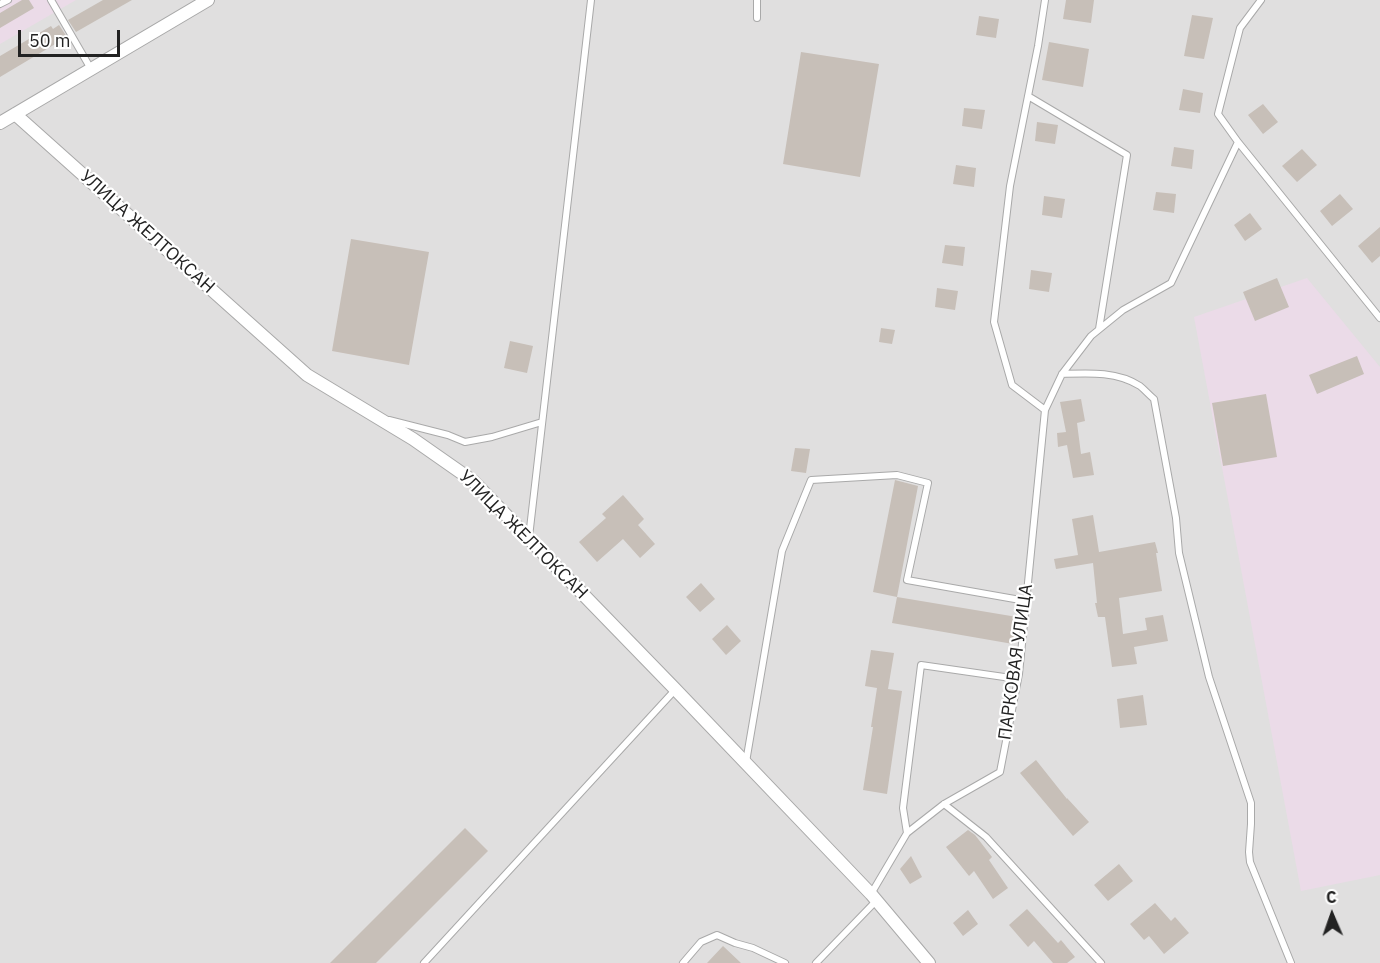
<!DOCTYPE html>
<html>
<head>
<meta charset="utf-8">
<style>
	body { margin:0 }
	#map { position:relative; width:1380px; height:963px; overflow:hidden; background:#f2efe9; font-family:"IBM Plex Sans",sans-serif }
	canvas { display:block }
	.north { position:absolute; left:1302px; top:885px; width:60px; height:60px; -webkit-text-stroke:4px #fff; paint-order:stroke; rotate:358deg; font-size:16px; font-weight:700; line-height:24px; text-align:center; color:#222 }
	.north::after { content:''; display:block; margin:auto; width:21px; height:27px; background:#222; clip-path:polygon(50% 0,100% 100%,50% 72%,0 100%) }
	.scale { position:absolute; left:18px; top:30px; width:102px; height:27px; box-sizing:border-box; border:3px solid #222; border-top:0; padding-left:8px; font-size:18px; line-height:21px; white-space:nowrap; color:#222; -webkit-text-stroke:4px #fff; paint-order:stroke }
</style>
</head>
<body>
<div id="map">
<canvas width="1380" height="963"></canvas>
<div class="north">С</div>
<div class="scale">50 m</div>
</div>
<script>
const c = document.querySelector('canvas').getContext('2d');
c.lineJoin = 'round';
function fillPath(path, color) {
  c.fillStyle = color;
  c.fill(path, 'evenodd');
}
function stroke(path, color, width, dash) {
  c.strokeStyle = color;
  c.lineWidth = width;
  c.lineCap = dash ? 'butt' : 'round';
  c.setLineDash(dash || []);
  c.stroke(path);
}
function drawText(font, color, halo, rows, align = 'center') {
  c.font = font + ' "IBM Plex Sans",sans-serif';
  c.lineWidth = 4.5;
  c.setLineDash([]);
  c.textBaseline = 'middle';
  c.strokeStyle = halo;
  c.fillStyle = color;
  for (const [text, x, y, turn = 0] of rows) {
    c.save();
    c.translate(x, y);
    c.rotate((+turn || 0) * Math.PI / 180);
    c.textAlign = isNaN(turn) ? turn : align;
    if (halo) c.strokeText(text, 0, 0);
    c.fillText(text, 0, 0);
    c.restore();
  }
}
fillPath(new Path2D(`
	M 0,0 L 1380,0 L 1380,963 L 0,963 Z`), '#e0dfdf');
fillPath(new Path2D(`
	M 0,0 L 76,0 L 0,44 Z
	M 1307,278 L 1380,367 L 1380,875 L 1301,891 L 1194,317 Z`), '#ebdbe8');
fillPath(new Path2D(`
	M 22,0 L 29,0 L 34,8 L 0,28 L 0,13 Z
	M 103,0 L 132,0 L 76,32 L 68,20 Z
	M 1066,0 L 1094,0 L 1091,23 L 1063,19 Z
	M 1192,15 L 1213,18 L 1204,59 L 1184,56 Z
	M 979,16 L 999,19 L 996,38 L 976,35 Z
	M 59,25 L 67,37 L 0,77 L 0,56 L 51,26 L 53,29 Z
	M 1049,42 L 1089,49 L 1083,87 L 1042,80 Z
	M 801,52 L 879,64 L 860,177 L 783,164 Z
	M 1183,89 L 1203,93 L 1200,113 L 1179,110 Z
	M 1263,104 L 1278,122 L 1263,134 L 1248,115 Z
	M 964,108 L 985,110 L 982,129 L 962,126 Z
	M 1037,122 L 1058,125 L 1055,144 L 1035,141 Z
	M 1174,147 L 1194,150 L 1192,169 L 1171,166 Z
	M 1302,149 L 1317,165 L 1297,182 L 1282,166 Z
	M 956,165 L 976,168 L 974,187 L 953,184 Z
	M 1156,192 L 1176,194 L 1174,213 L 1153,210 Z
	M 1340,194 L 1353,209 L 1332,226 L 1320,211 Z
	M 1044,196 L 1065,199 L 1062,218 L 1042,215 Z
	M 1250,213 L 1262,229 L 1245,241 L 1234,225 Z
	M 1380,227 L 1380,256 L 1372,263 L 1358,246 Z
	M 351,239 L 429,252 L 409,365 L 332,351 Z
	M 945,245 L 965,247 L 963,266 L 942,263 Z
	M 1031,270 L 1052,273 L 1049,292 L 1029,289 Z
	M 1277,278 L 1289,307 L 1255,321 L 1243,292 Z
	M 937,288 L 958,291 L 955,310 L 935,307 Z
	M 881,328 L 895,330 L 892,344 L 879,342 Z
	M 510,341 L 533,346 L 527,373 L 504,368 Z
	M 1357,356 L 1364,374 L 1317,394 L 1309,375 Z
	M 1266,394 L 1277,457 L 1223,466 L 1212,403 Z
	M 1081,399 L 1085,421 L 1077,423 L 1081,454 L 1090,452 L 1094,475 L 1073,478 L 1067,445 L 1058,447 L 1057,433 L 1066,432 L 1060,402 Z
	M 795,448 L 810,449 L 806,473 L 791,471 Z
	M 895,480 L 918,486 L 897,597 L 873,592 Z
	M 623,495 L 644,519 L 638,525 L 655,544 L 640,558 L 623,539 L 597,562 L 579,542 L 606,518 L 602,514 Z
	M 1093,515 L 1099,552 L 1155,542 L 1158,553 L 1156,553 L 1162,591 L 1119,598 L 1123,634 L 1147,630 L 1145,618 L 1163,615 L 1168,641 L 1134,647 L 1137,664 L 1112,667 L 1105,617 L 1098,617 L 1095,603 L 1097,603 L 1093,563 L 1056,569 L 1054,559 L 1078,555 L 1072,519 Z
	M 701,583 L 715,599 L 700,612 L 686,597 Z
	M 897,597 L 1017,617 L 1013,644 L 892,623 Z
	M 727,625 L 741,641 L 726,655 L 712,639 Z
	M 871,650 L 894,653 L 888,689 L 902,691 L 887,794 L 863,790 L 873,727 L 871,727 L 877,688 L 865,686 Z
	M 1143,695 L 1147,725 L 1120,728 L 1117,699 Z
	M 1036,760 L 1067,799 L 1067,798 L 1089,822 L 1073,836 L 1020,773 Z
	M 465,828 L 488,851 L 376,963 L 330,963 Z
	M 968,830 L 975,835 L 992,857 L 989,860 L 1008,888 L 993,899 L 974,871 L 969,876 L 946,847 Z
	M 911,856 L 922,877 L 910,884 L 900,869 Z
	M 1119,864 L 1133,881 L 1108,901 L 1094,885 Z
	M 1155,903 L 1171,921 L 1175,917 L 1189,933 L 1164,954 L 1149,936 L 1144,940 L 1130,924 Z
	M 1027,909 L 1058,943 L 1061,940 L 1075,957 L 1067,963 L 1053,963 L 1034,941 L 1028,947 L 1009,925 Z
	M 968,910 L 978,924 L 963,936 L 953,923 Z
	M 723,946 L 741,963 L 707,963 Z`), '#c7bfb8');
const service = new Path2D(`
	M 51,0 L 91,69
	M 757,0 L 757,18
	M 0,4 L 8,0
	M 1028,96 L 1127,155 L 1099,329
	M 1238,142 L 1380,318
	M 1062,374 C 1088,373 1117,371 1140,386 C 1145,390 1149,395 1154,399 L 1176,518 L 1179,553 L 1209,677 L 1251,803 L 1251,824 L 1249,852 L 1250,862 L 1291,963
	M 1045,410 L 1012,385 L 994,322 L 1010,186 L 1038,46 L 1045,0
	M 389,420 L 448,435 L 465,442 L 492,437 L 542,422
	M 529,537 L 591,0
	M 746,762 L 782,551 L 811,480 L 897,475 L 928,483 L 907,580 L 1026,601
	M 944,804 L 986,837 L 1101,963
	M 907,833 L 903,808 L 921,665 L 1018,679
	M 871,894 L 907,833 L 944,804 L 1000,772 L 1019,674 L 1045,410 L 1062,374 L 1091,336 L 1123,310 L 1171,283 L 1238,142 L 1218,114 L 1240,28 L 1261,0
	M 424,963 L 675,690
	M 683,963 L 701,942 L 717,935 L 735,943 L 753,948 L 785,963
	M 816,963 L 876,901`);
const minor = new Path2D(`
	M 15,114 L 307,375 L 413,439 L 473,481 L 675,689 L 871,894 L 929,963
	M 0,123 L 208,0`);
stroke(service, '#a9a9a9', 8);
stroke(minor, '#a9a9a9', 14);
stroke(service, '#fff', 6);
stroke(minor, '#fff', 12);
drawText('18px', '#222', '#fff', [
	["УЛИЦА ЖЕЛТОКСАН",147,232,42],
	["УЛИЦА ЖЕЛТОКСАН",523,535,45],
	["ПАРКОВАЯ УЛИЦА",1016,662,-82]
]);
</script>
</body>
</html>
